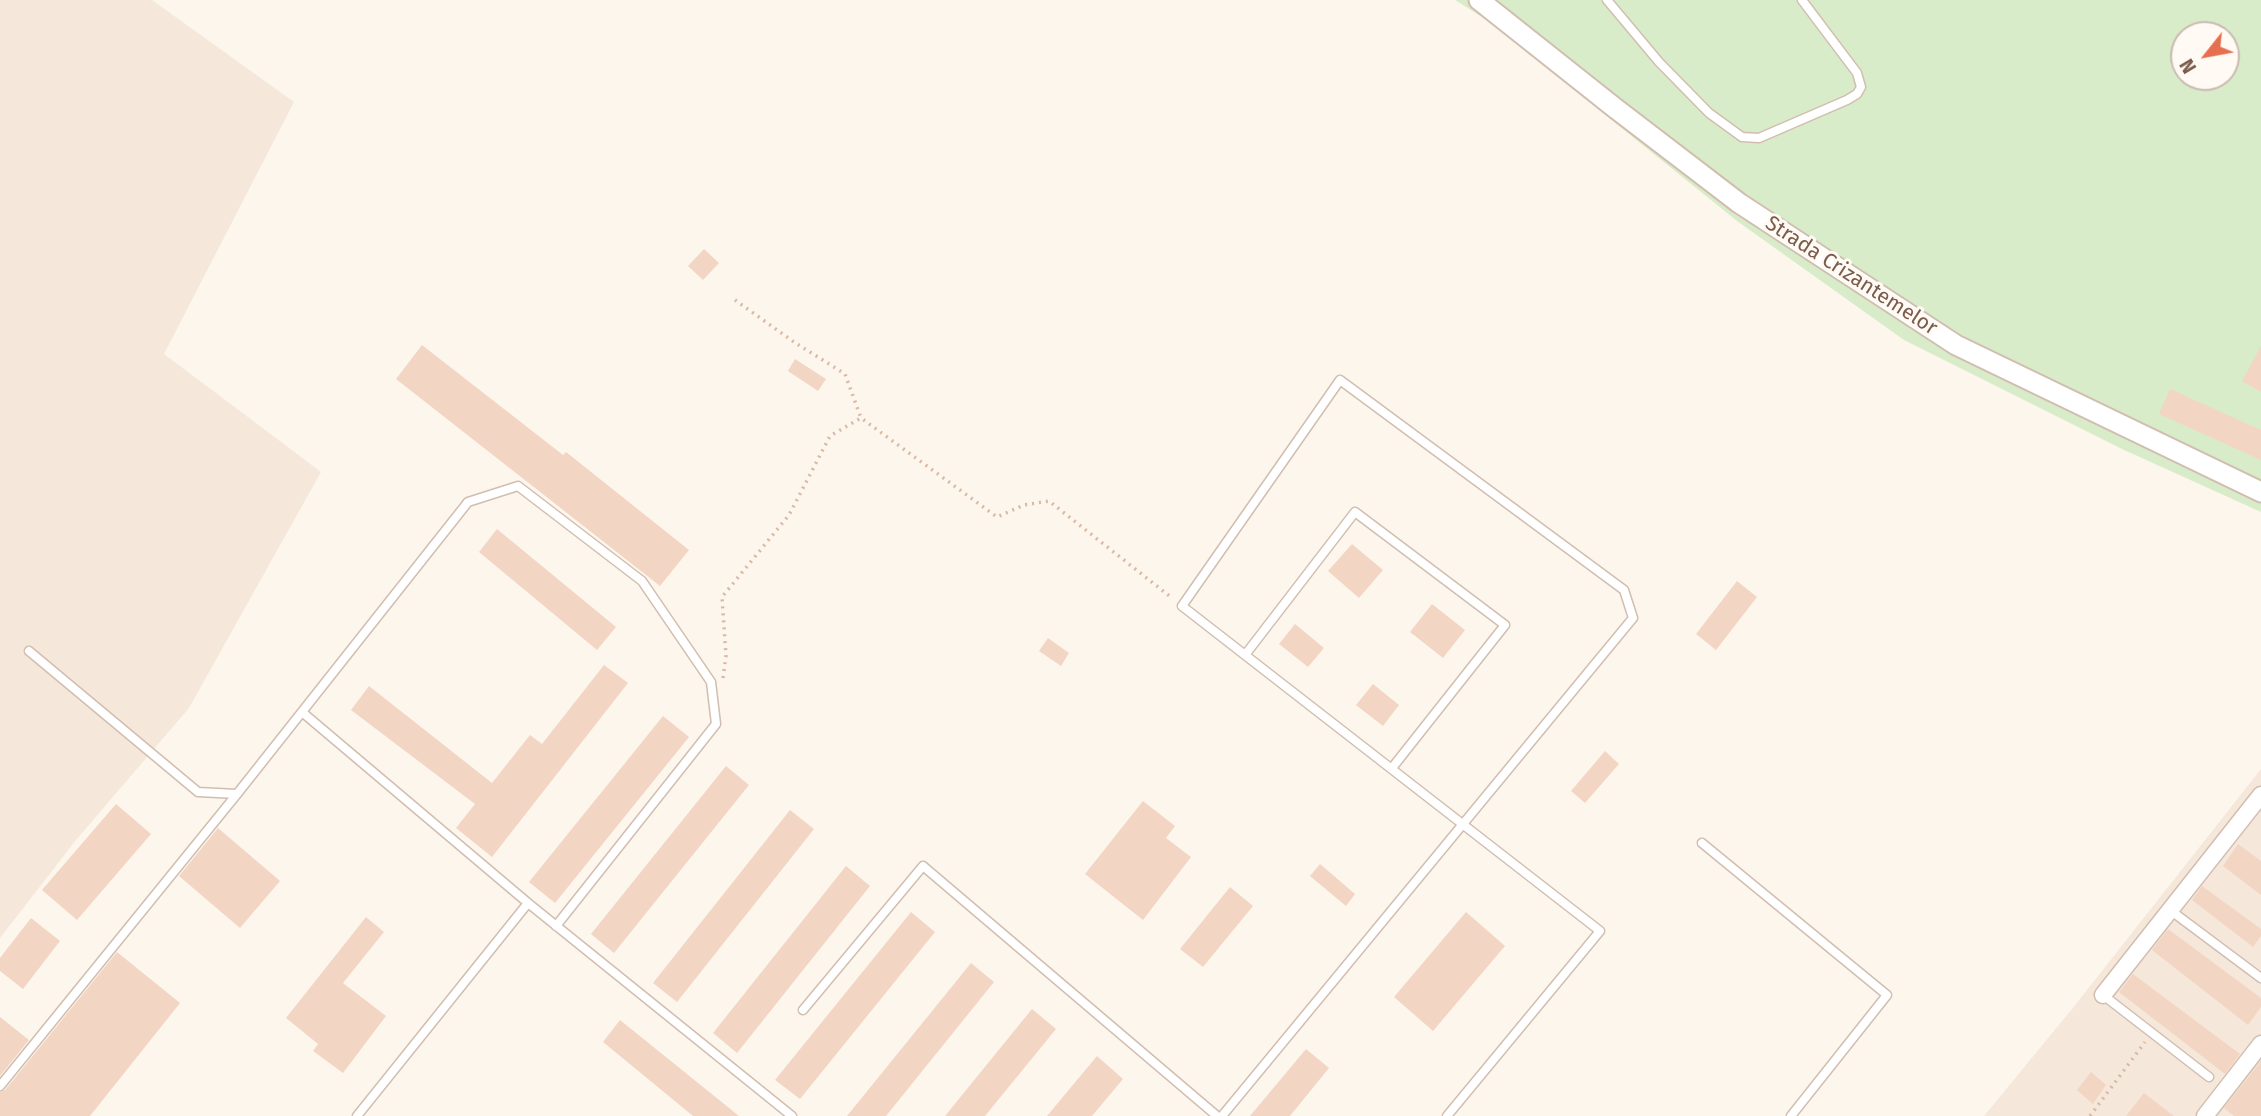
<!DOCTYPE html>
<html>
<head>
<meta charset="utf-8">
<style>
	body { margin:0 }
	#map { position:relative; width:2261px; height:1116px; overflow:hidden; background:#fdf6ec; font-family:"Fira Sans",sans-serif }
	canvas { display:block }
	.north { position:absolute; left:2170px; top:21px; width:70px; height:70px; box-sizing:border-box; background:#fffaf3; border:2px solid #cabbb1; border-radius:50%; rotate:239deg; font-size:19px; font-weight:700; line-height:28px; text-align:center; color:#7a5c4d }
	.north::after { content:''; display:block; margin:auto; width:24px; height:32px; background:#e76f51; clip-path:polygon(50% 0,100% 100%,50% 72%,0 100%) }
</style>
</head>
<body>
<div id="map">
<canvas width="2261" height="1116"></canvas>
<div class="north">N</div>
</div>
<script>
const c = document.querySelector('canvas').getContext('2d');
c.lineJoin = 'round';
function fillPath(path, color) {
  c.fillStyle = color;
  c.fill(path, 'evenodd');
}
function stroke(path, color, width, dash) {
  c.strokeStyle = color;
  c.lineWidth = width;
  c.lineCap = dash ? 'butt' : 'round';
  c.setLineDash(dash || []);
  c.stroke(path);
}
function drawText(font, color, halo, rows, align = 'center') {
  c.font = font + ' "Fira Sans",sans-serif';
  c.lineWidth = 6;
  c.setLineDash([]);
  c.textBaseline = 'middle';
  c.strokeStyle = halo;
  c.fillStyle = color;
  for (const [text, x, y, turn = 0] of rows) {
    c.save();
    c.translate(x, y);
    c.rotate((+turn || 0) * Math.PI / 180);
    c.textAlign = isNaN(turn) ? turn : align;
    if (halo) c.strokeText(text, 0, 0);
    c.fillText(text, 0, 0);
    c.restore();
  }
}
fillPath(new Path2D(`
	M 0,0 L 152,0 L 294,102 L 164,354 L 321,472 L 189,708 L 76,840 L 0,938 Z
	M 2261,769 L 2261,1116 L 1984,1116 L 2072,1009 Z`), '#f5e8da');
fillPath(new Path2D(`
	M 1455,0 L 2261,0 L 2261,512 L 2122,449 L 1904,340 L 1737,221 L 1490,22 ZM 2184,35 L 2226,35 L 2226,77 L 2184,77 Z`), '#d8ecc9');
fillPath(new Path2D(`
	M 704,249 L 719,263 L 703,280 L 688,266 Z
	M 422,345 L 563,455 L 566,452 L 689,550 L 660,586 L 396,379 Z
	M 2261,346 L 2261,392 L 2242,381 Z
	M 795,359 L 826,379 L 818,391 L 788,371 Z
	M 2170,389 L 2261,430 L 2261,460 L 2159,414 Z
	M 497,529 L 616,627 L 597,650 L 479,552 Z
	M 1352,544 L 1383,570 L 1359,598 L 1328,571 Z
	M 1737,581 L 1757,597 L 1716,650 L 1696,634 Z
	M 1432,604 L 1465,630 L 1443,658 L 1410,632 Z
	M 1295,624 L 1324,648 L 1308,667 L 1279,644 Z
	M 1048,638 L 1069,653 L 1061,666 L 1039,651 Z
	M 604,665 L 628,683 L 492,857 L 456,828 L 475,804 L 351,710 L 369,686 L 492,783 L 530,735 L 542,744 Z
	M 1373,684 L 1399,705 L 1383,726 L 1356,705 Z
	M 663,716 L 689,737 L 555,903 L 529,882 Z
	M 1605,751 L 1619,764 L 1585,803 L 1571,791 Z
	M 726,766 L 749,785 L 614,953 L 591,934 Z
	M 1143,801 L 1175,826 L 1166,838 L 1191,857 L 1143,920 L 1085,874 Z
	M 116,804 L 151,834 L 77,920 L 42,890 Z
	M 790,810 L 814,829 L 677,1002 L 653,983 Z
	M 218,828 L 280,881 L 240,928 L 179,876 Z
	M 2238,844 L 2261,861 L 2261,895 L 2223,866 Z
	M 1320,864 L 1355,894 L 1346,906 L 1310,876 Z
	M 846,866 L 870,886 L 737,1053 L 713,1033 Z
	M 2202,886 L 2261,929 L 2261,936 L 2253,947 L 2192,900 Z
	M 1230,887 L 1253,906 L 1203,967 L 1180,949 Z
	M 911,912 L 935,932 L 800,1099 L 775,1080 Z
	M 1466,912 L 1505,946 L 1433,1031 L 1394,997 Z
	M 366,917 L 384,932 L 343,983 L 386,1016 L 343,1073 L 313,1051 L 318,1044 L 286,1018 Z
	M 31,918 L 60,941 L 23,989 L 0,971 L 0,958 Z
	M 2168,929 L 2261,998 L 2261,1007 L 2248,1025 L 2152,950 Z
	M 117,952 L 180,1003 L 90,1116 L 0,1116 L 0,1092 L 5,1090 Z
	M 971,963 L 994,982 L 886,1116 L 847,1116 Z
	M 2133,974 L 2240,1054 L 2225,1074 L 2119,992 Z
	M 1032,1009 L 1056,1029 L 985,1116 L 945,1116 Z
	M 0,1017 L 29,1040 L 0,1076 Z
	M 620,1020 L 739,1116 L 693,1116 L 603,1042 Z
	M 1306,1049 L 1329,1068 L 1290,1116 L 1250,1116 Z
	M 1097,1056 L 1123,1079 L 1092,1116 L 1047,1116 Z
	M 2261,1061 L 2261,1116 L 2234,1116 L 2224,1108 Z
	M 2091,1072 L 2106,1085 L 2093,1104 L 2077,1090 Z
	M 2144,1093 L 2174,1116 L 2126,1116 Z`), '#f3d5c3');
const service = new Path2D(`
	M 1607,0 L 1659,62 L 1709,113 L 1742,137 L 1759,138 L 1847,100 L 1857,94 L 1861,87 L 1857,73 L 1802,0
	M 29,651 L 198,792 L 237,794 L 468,502 L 518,486 L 642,581 L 711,682 L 716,724 L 556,926
	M 1245,655 L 1355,512 L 1505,625 L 1392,768
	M 302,712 L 528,903 L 792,1116
	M 1702,843 L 1887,995 L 1791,1116
	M 2170,910 L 2261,978
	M 2103,995 L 2209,1077
	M 803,1010 L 923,866 L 1217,1116
	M 0,1086 L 237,794
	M 357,1116 L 528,903
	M 1222,1116 L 1633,618 L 1624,590 L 1340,380 L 1182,606 L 1600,931 L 1447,1116`);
const minor = new Path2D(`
	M 2103,995 L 2261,795
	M 2205,1116 L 2261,1044`);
const tertiary = new Path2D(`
	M 1479,0 L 1615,108 L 1739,203 L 1956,345 L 2261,492`);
stroke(service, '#d1beb0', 11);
stroke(minor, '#d1beb0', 19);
stroke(tertiary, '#d1beb0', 23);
stroke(new Path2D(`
	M 735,300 L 794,342 L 845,374 L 861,418
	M 723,678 L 726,656 L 722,597 L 789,515 L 830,436 L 861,418 L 997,517 L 1024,505 L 1049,501 L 1172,598
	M 2090,1116 L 2145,1042`), '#d9b8a5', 3.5, [2, 5]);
stroke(service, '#fff', 8);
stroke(minor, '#fff', 16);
stroke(tertiary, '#fff', 19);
drawText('21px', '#7a5c4d', '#fffaf3', [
	["Strada Crizantemelor",1851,276,33]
]);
</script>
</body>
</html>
